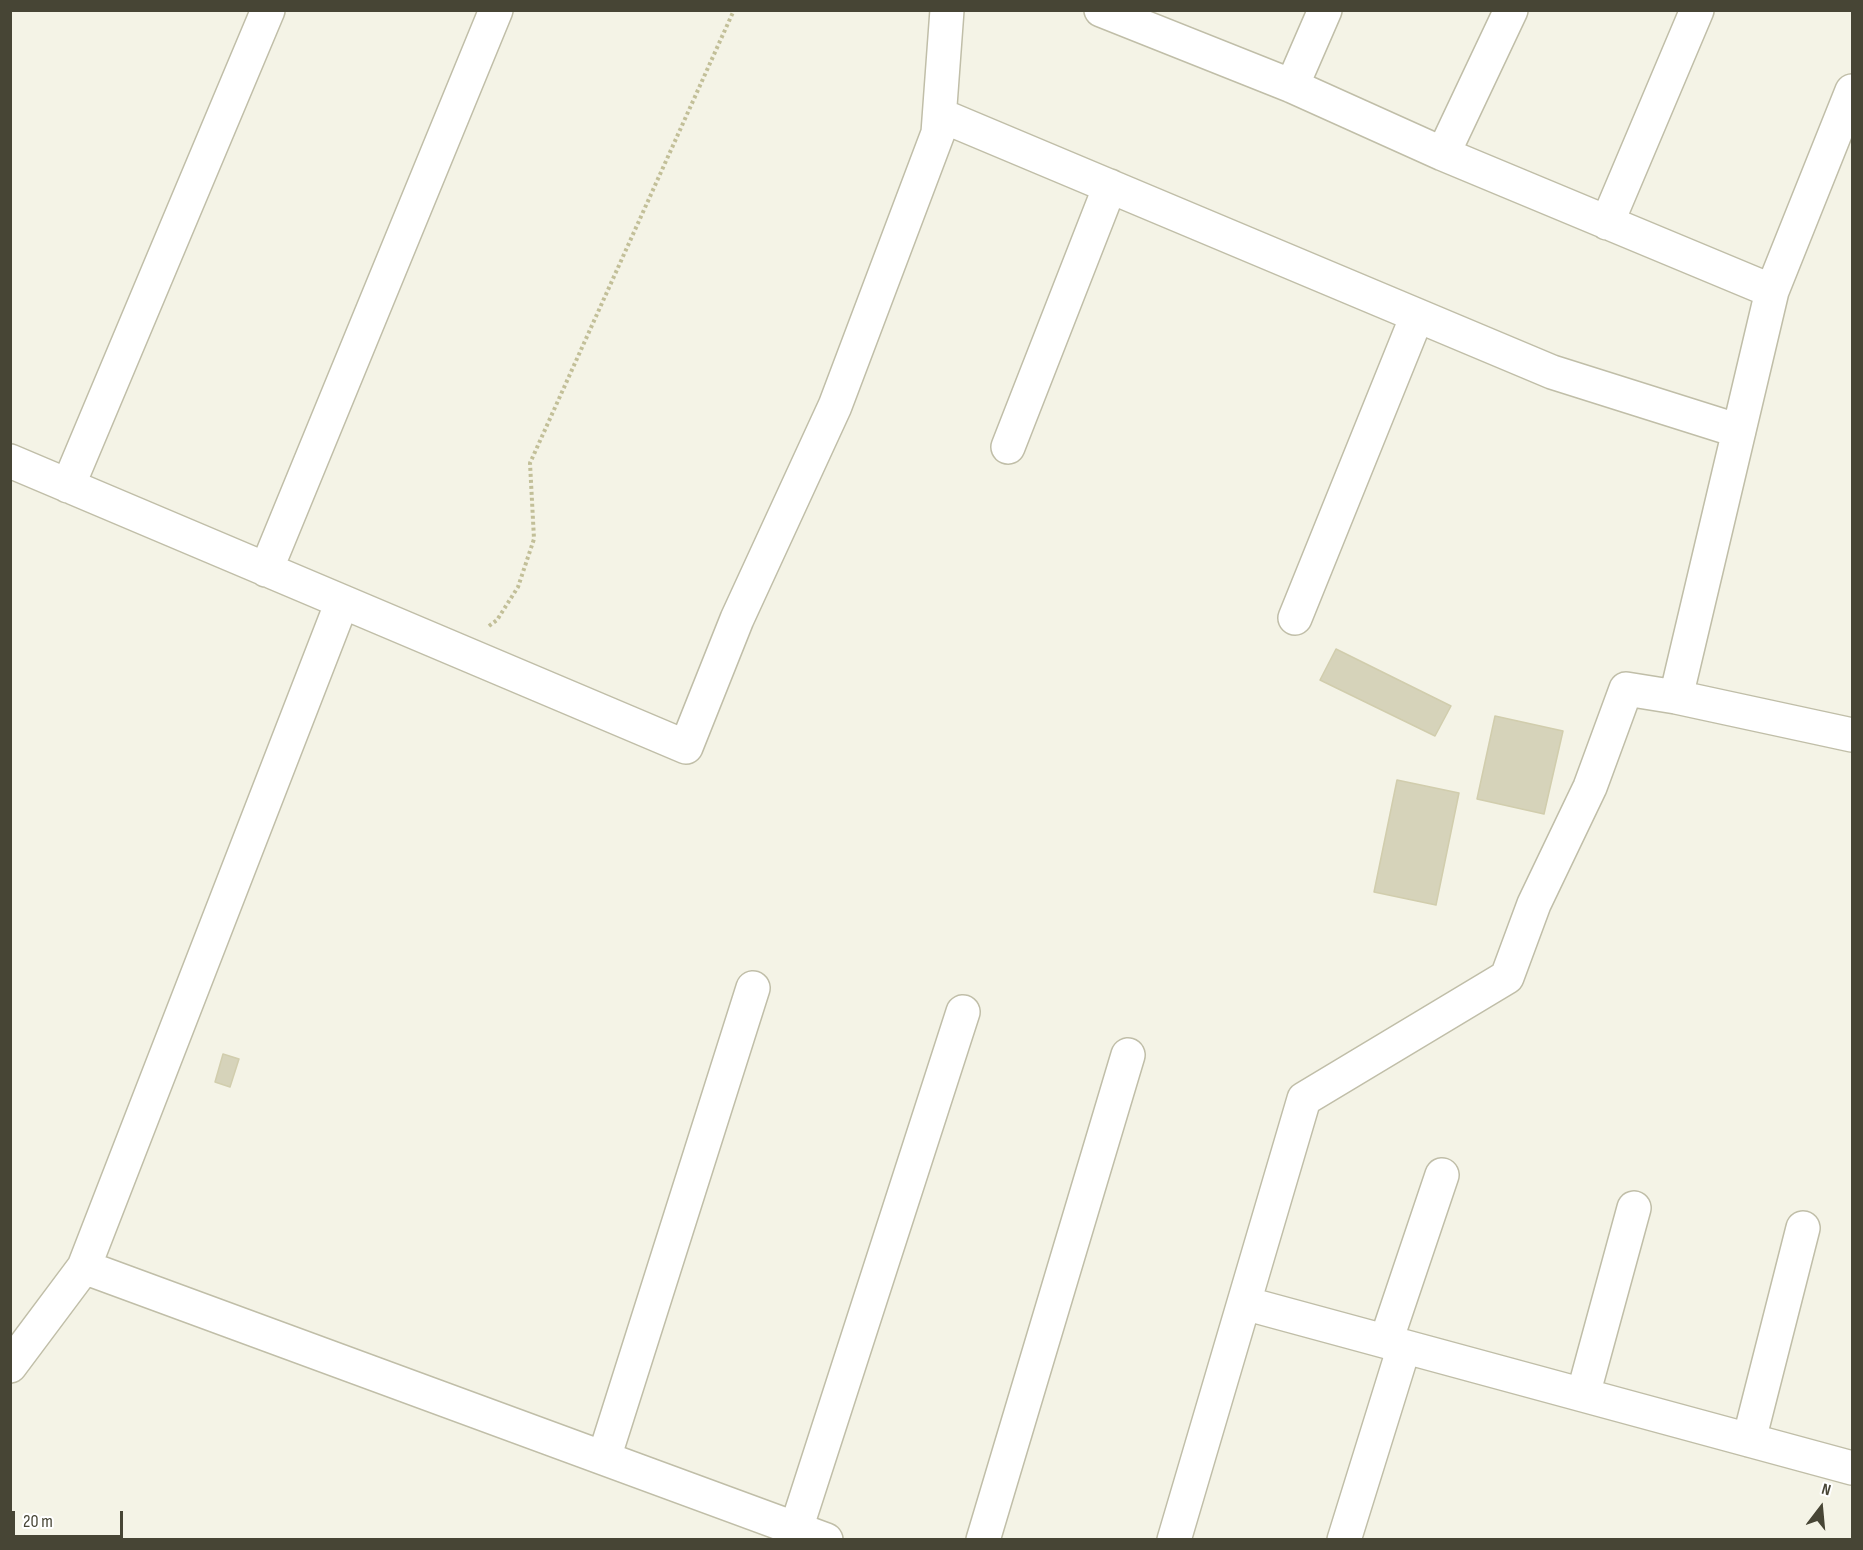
<!DOCTYPE html>
<html>
<head>
<meta charset="utf-8">
<style>
	body { margin:0 }
	#map { position:relative; width:1863px; height:1550px; overflow:hidden; background:#f4f3e6; font-family:"Sofia Sans Condensed",sans-serif }
	canvas { display:block }
	.frame { position:absolute; inset:0; border:12px solid #474535; pointer-events:none }
	.north { position:absolute; left:1791px; top:1478px; width:60px; height:60px; -webkit-text-stroke:4px #fff; paint-order:stroke; rotate:16deg; font-size:16px; font-weight:700; line-height:24px; text-align:center; color:#474535 }
	.north::after { content:''; display:block; margin:auto; width:21px; height:27px; background:#474535; clip-path:polygon(50% 0,100% 100%,50% 72%,0 100%) }
	.scale { position:absolute; left:12px; top:1511px; width:111px; height:27px; box-sizing:border-box; border:3px solid #474535; border-top:0; padding-left:8px; font-size:18px; line-height:21px; white-space:nowrap; color:#474535; -webkit-text-stroke:4px #fff; paint-order:stroke }
</style>
</head>
<body>
<div id="map">
<canvas width="1863" height="1550"></canvas>
<div class="frame"></div>
<div class="north">N</div>
<div class="scale">20 m</div>
</div>
<script>
const c = document.querySelector('canvas').getContext('2d');
c.lineJoin = 'round';
function fillPath(path, color) {
  c.fillStyle = color;
  c.fill(path, 'evenodd');
}
function stroke(path, color, width, dash) {
  c.strokeStyle = color;
  c.lineWidth = width;
  c.lineCap = dash ? 'butt' : 'round';
  c.setLineDash(dash || []);
  c.stroke(path);
}
const building = new Path2D(`
	M 1336,649 L 1451,706 L 1435,736 L 1320,680 Z
	M 1495,716 L 1563,731 L 1544,814 L 1477,799 Z
	M 1397,780 L 1459,793 L 1436,905 L 1374,892 Z
	M 223,1054 L 239,1059 L 230,1087 L 215,1082 Z`);
fillPath(building, '#d6d3ba');
stroke(building, '#d1cdad', 1.5);
const street = new Path2D(`
	M 1101,10 L 1292,86 L 1443,154 L 1772,291 L 1676,697 L 1852,735
	M 1292,86 L 1325,10
	M 940,115 L 1552,372 L 1739,431
	M 1443,154 L 1511,10
	M 1607,223 L 1697,10
	M 1772,291 L 1852,91
	M 1008,447 L 1110,186
	M 10,461 L 686,747 L 737,619 L 835,406 L 938,133 L 947,10
	M 68,486 L 268,10
	M 266,570 L 496,10
	M 1295,618 L 1417,316
	M 84,1267 L 826,1540
	M 1244,1303 L 1852,1468
	M 1386,1341 L 1442,1175
	M 10,1366 L 84,1267 L 342,602
	M 1583,1395 L 1634,1208
	M 1749,1440 L 1803,1228
	M 604,1458 L 753,988
	M 796,1529 L 963,1012
	M 983,1540 L 1128,1055
	M 1174,1540 L 1304,1099 L 1507,977 L 1534,904 L 1590,787 L 1626,689 L 1676,697
	M 1344,1540 L 1404,1347`);
stroke(street, '#c0bea8', 36);
stroke(new Path2D(`
	M 489,626 L 497,620 L 518,587 L 534,539 L 530,463 L 734,10`), '#c2bf98', 4, [3, 3]);
stroke(street, '#fff', 33);
</script>
</body>
</html>
